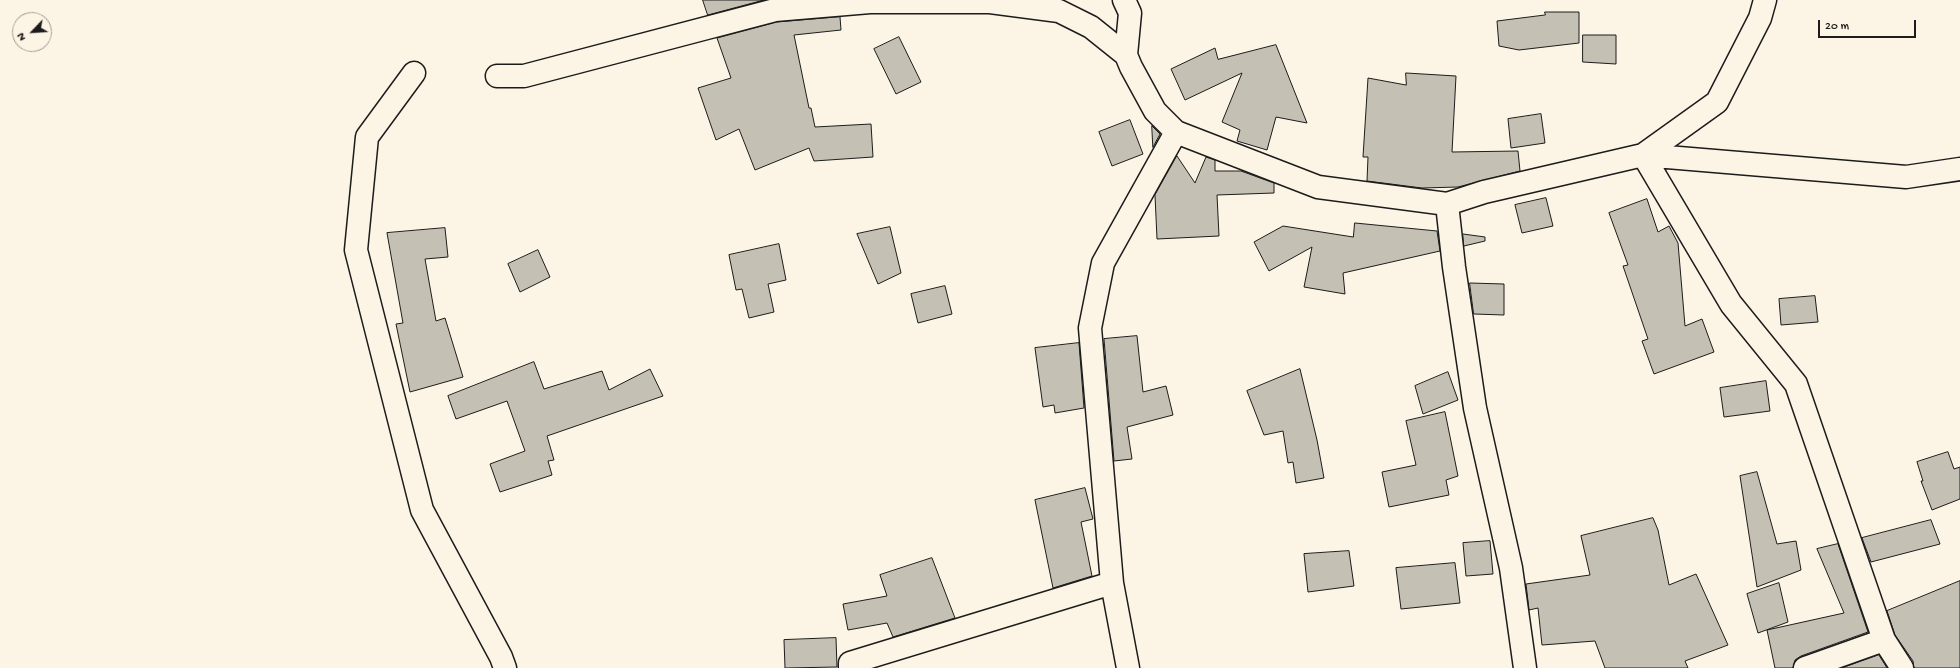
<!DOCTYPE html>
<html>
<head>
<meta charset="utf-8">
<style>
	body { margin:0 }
	#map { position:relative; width:1960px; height:668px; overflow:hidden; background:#fcf5e5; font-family:"Gochi Hand",sans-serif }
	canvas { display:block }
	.north { position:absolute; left:12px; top:12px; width:40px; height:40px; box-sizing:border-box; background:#fcf5e5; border:1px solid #a29e95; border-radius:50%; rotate:245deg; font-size:11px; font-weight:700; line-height:16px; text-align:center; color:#1c1c1c }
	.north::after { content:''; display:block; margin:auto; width:14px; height:18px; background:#1c1c1c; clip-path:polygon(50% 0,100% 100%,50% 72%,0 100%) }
	.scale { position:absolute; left:1818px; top:20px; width:98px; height:18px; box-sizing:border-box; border:2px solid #1c1c1c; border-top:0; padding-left:5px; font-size:12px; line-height:14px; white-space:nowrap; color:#1c1c1c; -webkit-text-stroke:3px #fcf5e5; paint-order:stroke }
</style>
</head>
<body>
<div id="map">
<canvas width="1960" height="668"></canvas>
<div class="north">N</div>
<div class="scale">20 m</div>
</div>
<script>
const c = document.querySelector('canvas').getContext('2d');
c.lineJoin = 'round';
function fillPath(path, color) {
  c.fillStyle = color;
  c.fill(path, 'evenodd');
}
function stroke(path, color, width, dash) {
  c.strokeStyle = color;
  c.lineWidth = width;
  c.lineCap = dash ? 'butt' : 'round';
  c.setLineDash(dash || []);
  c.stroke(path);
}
const building = new Path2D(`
	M 703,0 L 764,0 L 708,15 Z
	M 1545,12 L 1579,12 L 1579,43 L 1519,50 L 1499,46 L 1497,21 L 1545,15 Z
	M 840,17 L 841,30 L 794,35 L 809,108 L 811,108 L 815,127 L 871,124 L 873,157 L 814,161 L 809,148 L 755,170 L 739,129 L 716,140 L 698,88 L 731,78 L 717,38 L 777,22 Z
	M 1583,35 L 1616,35 L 1616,64 L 1583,62 Z
	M 899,37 L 921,82 L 896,94 L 874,49 Z
	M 1276,45 L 1307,123 L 1276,117 L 1267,150 L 1237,141 L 1240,130 L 1222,122 L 1242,73 L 1185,100 L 1171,69 L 1215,48 L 1218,59 Z
	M 1406,73 L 1456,76 L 1452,152 L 1518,151 L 1520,171 L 1458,187 L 1422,188 L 1367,181 L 1368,157 L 1363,157 L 1368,78 L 1406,85 Z
	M 1541,114 L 1545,143 L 1511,148 L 1508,119 Z
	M 1130,120 L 1143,154 L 1112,166 L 1099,132 Z
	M 1152,126 L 1160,134 L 1153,147 Z
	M 1177,156 L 1195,183 L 1206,157 L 1215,160 L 1215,171 L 1241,171 L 1274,183 L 1274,193 L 1217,195 L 1219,236 L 1157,239 L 1155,195 Z
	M 1546,198 L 1553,226 L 1522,233 L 1515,205 Z
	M 1647,199 L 1658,232 L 1669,226 L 1678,243 L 1685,326 L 1702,319 L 1714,352 L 1654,374 L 1642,341 L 1648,339 L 1623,266 L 1628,265 L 1609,213 Z
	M 1355,223 L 1437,231 L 1440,251 L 1343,273 L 1345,294 L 1304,287 L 1312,247 L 1269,271 L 1254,242 L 1283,226 L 1353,237 Z
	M 890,227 L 901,273 L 878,284 L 857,234 Z
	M 445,228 L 448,257 L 425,259 L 436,321 L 445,318 L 463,377 L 410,392 L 396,324 L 403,323 L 387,233 Z
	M 1463,234 L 1485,237 L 1485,241 L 1464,246 Z
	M 779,244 L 786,280 L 768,284 L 774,312 L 749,318 L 742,289 L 736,290 L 729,255 Z
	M 538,250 L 550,277 L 520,292 L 508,264 Z
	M 1470,283 L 1504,284 L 1504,315 L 1474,314 Z
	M 945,286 L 952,314 L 918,323 L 911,294 Z
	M 1815,296 L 1818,322 L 1781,325 L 1779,299 Z
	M 1137,336 L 1143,392 L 1166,386 L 1173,415 L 1127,427 L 1132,459 L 1114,461 L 1104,339 Z
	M 1079,343 L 1084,408 L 1055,413 L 1054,405 L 1043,407 L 1035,348 Z
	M 534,362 L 544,389 L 602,371 L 609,390 L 650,369 L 663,396 L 547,436 L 554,460 L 548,461 L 552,475 L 500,492 L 490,464 L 525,451 L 507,401 L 456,419 L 448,396 Z
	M 1300,369 L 1317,440 L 1324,478 L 1296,483 L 1293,462 L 1288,463 L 1283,431 L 1264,435 L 1247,391 Z
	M 1448,372 L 1458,400 L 1423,414 L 1415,386 Z
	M 1766,381 L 1770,411 L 1724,417 L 1720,388 Z
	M 1445,412 L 1458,476 L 1446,480 L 1449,495 L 1389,507 L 1382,472 L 1416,465 L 1406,421 Z
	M 1948,452 L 1954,469 L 1960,467 L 1960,499 L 1932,510 L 1921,481 L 1923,481 L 1917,462 Z
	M 1757,472 L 1777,544 L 1796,541 L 1801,570 L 1757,587 L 1740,476 Z
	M 1085,488 L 1093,519 L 1081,522 L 1092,576 L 1053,588 L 1035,500 Z
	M 1653,518 L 1658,530 L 1669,585 L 1696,574 L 1728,645 L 1685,661 L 1688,668 L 1605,668 L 1595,641 L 1542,645 L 1538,608 L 1529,610 L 1526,584 L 1590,575 L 1581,536 Z
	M 1931,520 L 1940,544 L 1871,562 L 1862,538 Z
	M 1490,541 L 1493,574 L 1466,576 L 1463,543 Z
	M 1838,544 L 1868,632 L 1801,656 L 1795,660 L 1793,668 L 1775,668 L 1767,630 L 1844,613 L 1817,549 Z
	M 1349,551 L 1354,586 L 1308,592 L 1304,554 Z
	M 932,558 L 955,618 L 893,637 L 887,623 L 848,630 L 843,604 L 887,596 L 880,575 Z
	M 1455,563 L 1460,603 L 1401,609 L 1396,568 Z
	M 1960,581 L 1960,668 L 1914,668 L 1913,661 L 1895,635 L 1887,611 Z
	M 1779,583 L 1788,622 L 1758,633 L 1747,594 Z
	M 836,638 L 837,667 L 785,668 L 784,640 Z
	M 1879,655 L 1887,668 L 1842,668 Z`);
fillPath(building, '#c4c0b3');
stroke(building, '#1c1c1c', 1);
const minor = new Path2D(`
	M 1124,0 L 1130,13 L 1126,55 L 1131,67 L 1155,111 L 1176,132 L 1318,187 L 1447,204 L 1484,192 L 1643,155 L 1717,102 L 1760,18 L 1765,0
	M 414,73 L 367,137 L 356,250 L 422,510 L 501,657 L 505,668
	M 497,76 L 524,76 L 775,10 L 870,2 L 990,2 L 1059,11 L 1091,27 L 1126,55
	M 1447,204 L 1454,267 L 1475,408 L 1511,568 L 1525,668
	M 850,668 L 850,663 L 1112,583
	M 1128,668 L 1112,583 L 1090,328 L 1103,263 L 1176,132
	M 1805,668 L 1884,640
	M 1902,668 L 1884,640 L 1796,384 L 1731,304 L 1643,155 L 1906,177 L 1960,169`);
stroke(minor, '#1c1c1c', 25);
stroke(minor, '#fcf5e5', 22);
</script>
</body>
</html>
